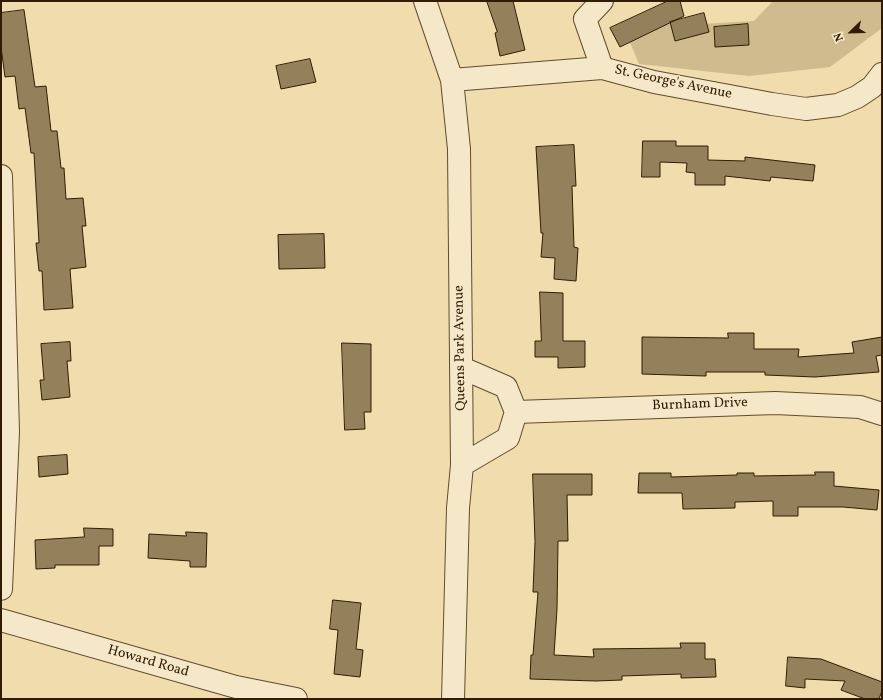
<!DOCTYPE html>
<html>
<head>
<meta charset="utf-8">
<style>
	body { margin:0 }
	#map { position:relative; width:883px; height:700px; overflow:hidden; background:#f0dcac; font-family:Vollkorn,serif }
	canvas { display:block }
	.frame { position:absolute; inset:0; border:2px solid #311c02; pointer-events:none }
	.north { position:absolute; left:831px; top:12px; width:40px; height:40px; -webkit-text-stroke:3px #f5e8c9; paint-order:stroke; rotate:247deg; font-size:11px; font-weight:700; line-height:16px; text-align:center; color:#311c02 }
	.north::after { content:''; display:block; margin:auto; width:14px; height:18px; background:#311c02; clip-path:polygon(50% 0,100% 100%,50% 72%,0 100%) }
</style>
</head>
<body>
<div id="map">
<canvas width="883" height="700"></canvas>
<div class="frame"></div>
<div class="north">N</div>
</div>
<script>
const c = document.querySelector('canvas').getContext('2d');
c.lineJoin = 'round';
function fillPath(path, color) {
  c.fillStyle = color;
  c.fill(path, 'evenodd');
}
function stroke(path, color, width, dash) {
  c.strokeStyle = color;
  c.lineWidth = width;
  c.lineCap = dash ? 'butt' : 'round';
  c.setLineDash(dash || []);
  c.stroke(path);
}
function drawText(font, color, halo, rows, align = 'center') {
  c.font = font + ' Vollkorn,serif';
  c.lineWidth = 3;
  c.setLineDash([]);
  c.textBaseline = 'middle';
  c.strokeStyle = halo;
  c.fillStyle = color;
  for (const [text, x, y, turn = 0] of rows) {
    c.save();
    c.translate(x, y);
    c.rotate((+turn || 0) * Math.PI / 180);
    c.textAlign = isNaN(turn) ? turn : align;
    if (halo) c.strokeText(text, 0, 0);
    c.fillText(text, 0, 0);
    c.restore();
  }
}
fillPath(new Path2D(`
	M 773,1 L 882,1 L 882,28 L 830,67 L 749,76 L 639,64 L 621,21 L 683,25 L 754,21 Z`), '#d0bb8f');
const building = new Path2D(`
	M 487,1 L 513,1 L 525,50 L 500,56 L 495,33 L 497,32 Z
	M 668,1 L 680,1 L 684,16 L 620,47 L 610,28 Z
	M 24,10 L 35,87 L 46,86 L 51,131 L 57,131 L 61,168 L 64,168 L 66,199 L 83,198 L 86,226 L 82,226 L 86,267 L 70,269 L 73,308 L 44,310 L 42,271 L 39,271 L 36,243 L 39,243 L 34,153 L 31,153 L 25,108 L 19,109 L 15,76 L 5,77 L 1,47 L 1,13 Z
	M 704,13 L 709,32 L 675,41 L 670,22 Z
	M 748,24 L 749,45 L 715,47 L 714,27 Z
	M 310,59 L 316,82 L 281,89 L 276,66 Z
	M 643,141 L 676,141 L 676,146 L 708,146 L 708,160 L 745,161 L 745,157 L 815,165 L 813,181 L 771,177 L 770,181 L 725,176 L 725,185 L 695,185 L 695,173 L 686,172 L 687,163 L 660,162 L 660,177 L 642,177 Z
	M 574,145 L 576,186 L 572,186 L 574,247 L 578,248 L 576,281 L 554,279 L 555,258 L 541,257 L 543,233 L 541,233 L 536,147 Z
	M 324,234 L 325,268 L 279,269 L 278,235 Z
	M 540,292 L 563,293 L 563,341 L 585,341 L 585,367 L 558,368 L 558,357 L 535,357 L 535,341 L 541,341 Z
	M 728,333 L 754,333 L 754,349 L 799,349 L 798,357 L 854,353 L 852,342 L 882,337 L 882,355 L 876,356 L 879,372 L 815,377 L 765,375 L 765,372 L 706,372 L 706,376 L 642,374 L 642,337 L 728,338 Z
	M 70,342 L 71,361 L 67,361 L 70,397 L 42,400 L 40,380 L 44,380 L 41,344 Z
	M 342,343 L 371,344 L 371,412 L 364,412 L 365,429 L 345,430 Z
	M 67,455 L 68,474 L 39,477 L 38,457 Z
	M 815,472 L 834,472 L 834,486 L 879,490 L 877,510 L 843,507 L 798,507 L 798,516 L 773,516 L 773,501 L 735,502 L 735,508 L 683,509 L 682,493 L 638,493 L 639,473 L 671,473 L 671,477 L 737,475 L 737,473 L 754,473 L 754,476 L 815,475 Z
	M 533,474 L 592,474 L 592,495 L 567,495 L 568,541 L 558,541 L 557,609 L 554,655 L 594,657 L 593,649 L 681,648 L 680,643 L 705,643 L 705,659 L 715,659 L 716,677 L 681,678 L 681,674 L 622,676 L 622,680 L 596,681 L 530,679 L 531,655 L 533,655 L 538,592 L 533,592 L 535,542 Z
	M 84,528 L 113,529 L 113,546 L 99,546 L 99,565 L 55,565 L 55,568 L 36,569 L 35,540 L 84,537 Z
	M 186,532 L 207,533 L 206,567 L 190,567 L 190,561 L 148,558 L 149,534 L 186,536 Z
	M 333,600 L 361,603 L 356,649 L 363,650 L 360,677 L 334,674 L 338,630 L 330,629 Z
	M 788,657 L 821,659 L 882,682 L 882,691 L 879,699 L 865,699 L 841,690 L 845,681 L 805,679 L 805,688 L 786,686 Z`);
fillPath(building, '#94805a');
stroke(building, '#311c02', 1);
const street = new Path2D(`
	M 425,1 L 452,80 L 459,149 L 462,465 L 458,508 L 453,699
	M 602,68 L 585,19 L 602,1
	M 452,80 L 602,68 L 654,82 L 772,104 L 806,109 L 838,105 L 857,97 L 872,87 L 882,74
	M 1,176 L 8,432 L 1,589
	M 516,412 L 775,403 L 860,407 L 882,414
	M 462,465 L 508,438 L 516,412 L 506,387 L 462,368
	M 1,620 L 236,687 L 296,699`);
stroke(street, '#614c2c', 24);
stroke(street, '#f5e8c9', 22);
drawText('14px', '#311c02', '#f5e8c9', [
	["St. George's Avenue",673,83,12],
	["Queens Park Avenue",461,348,-91],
	["Burnham Drive",700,405,-2],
	["Howard Road",148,662,16]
]);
</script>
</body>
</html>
